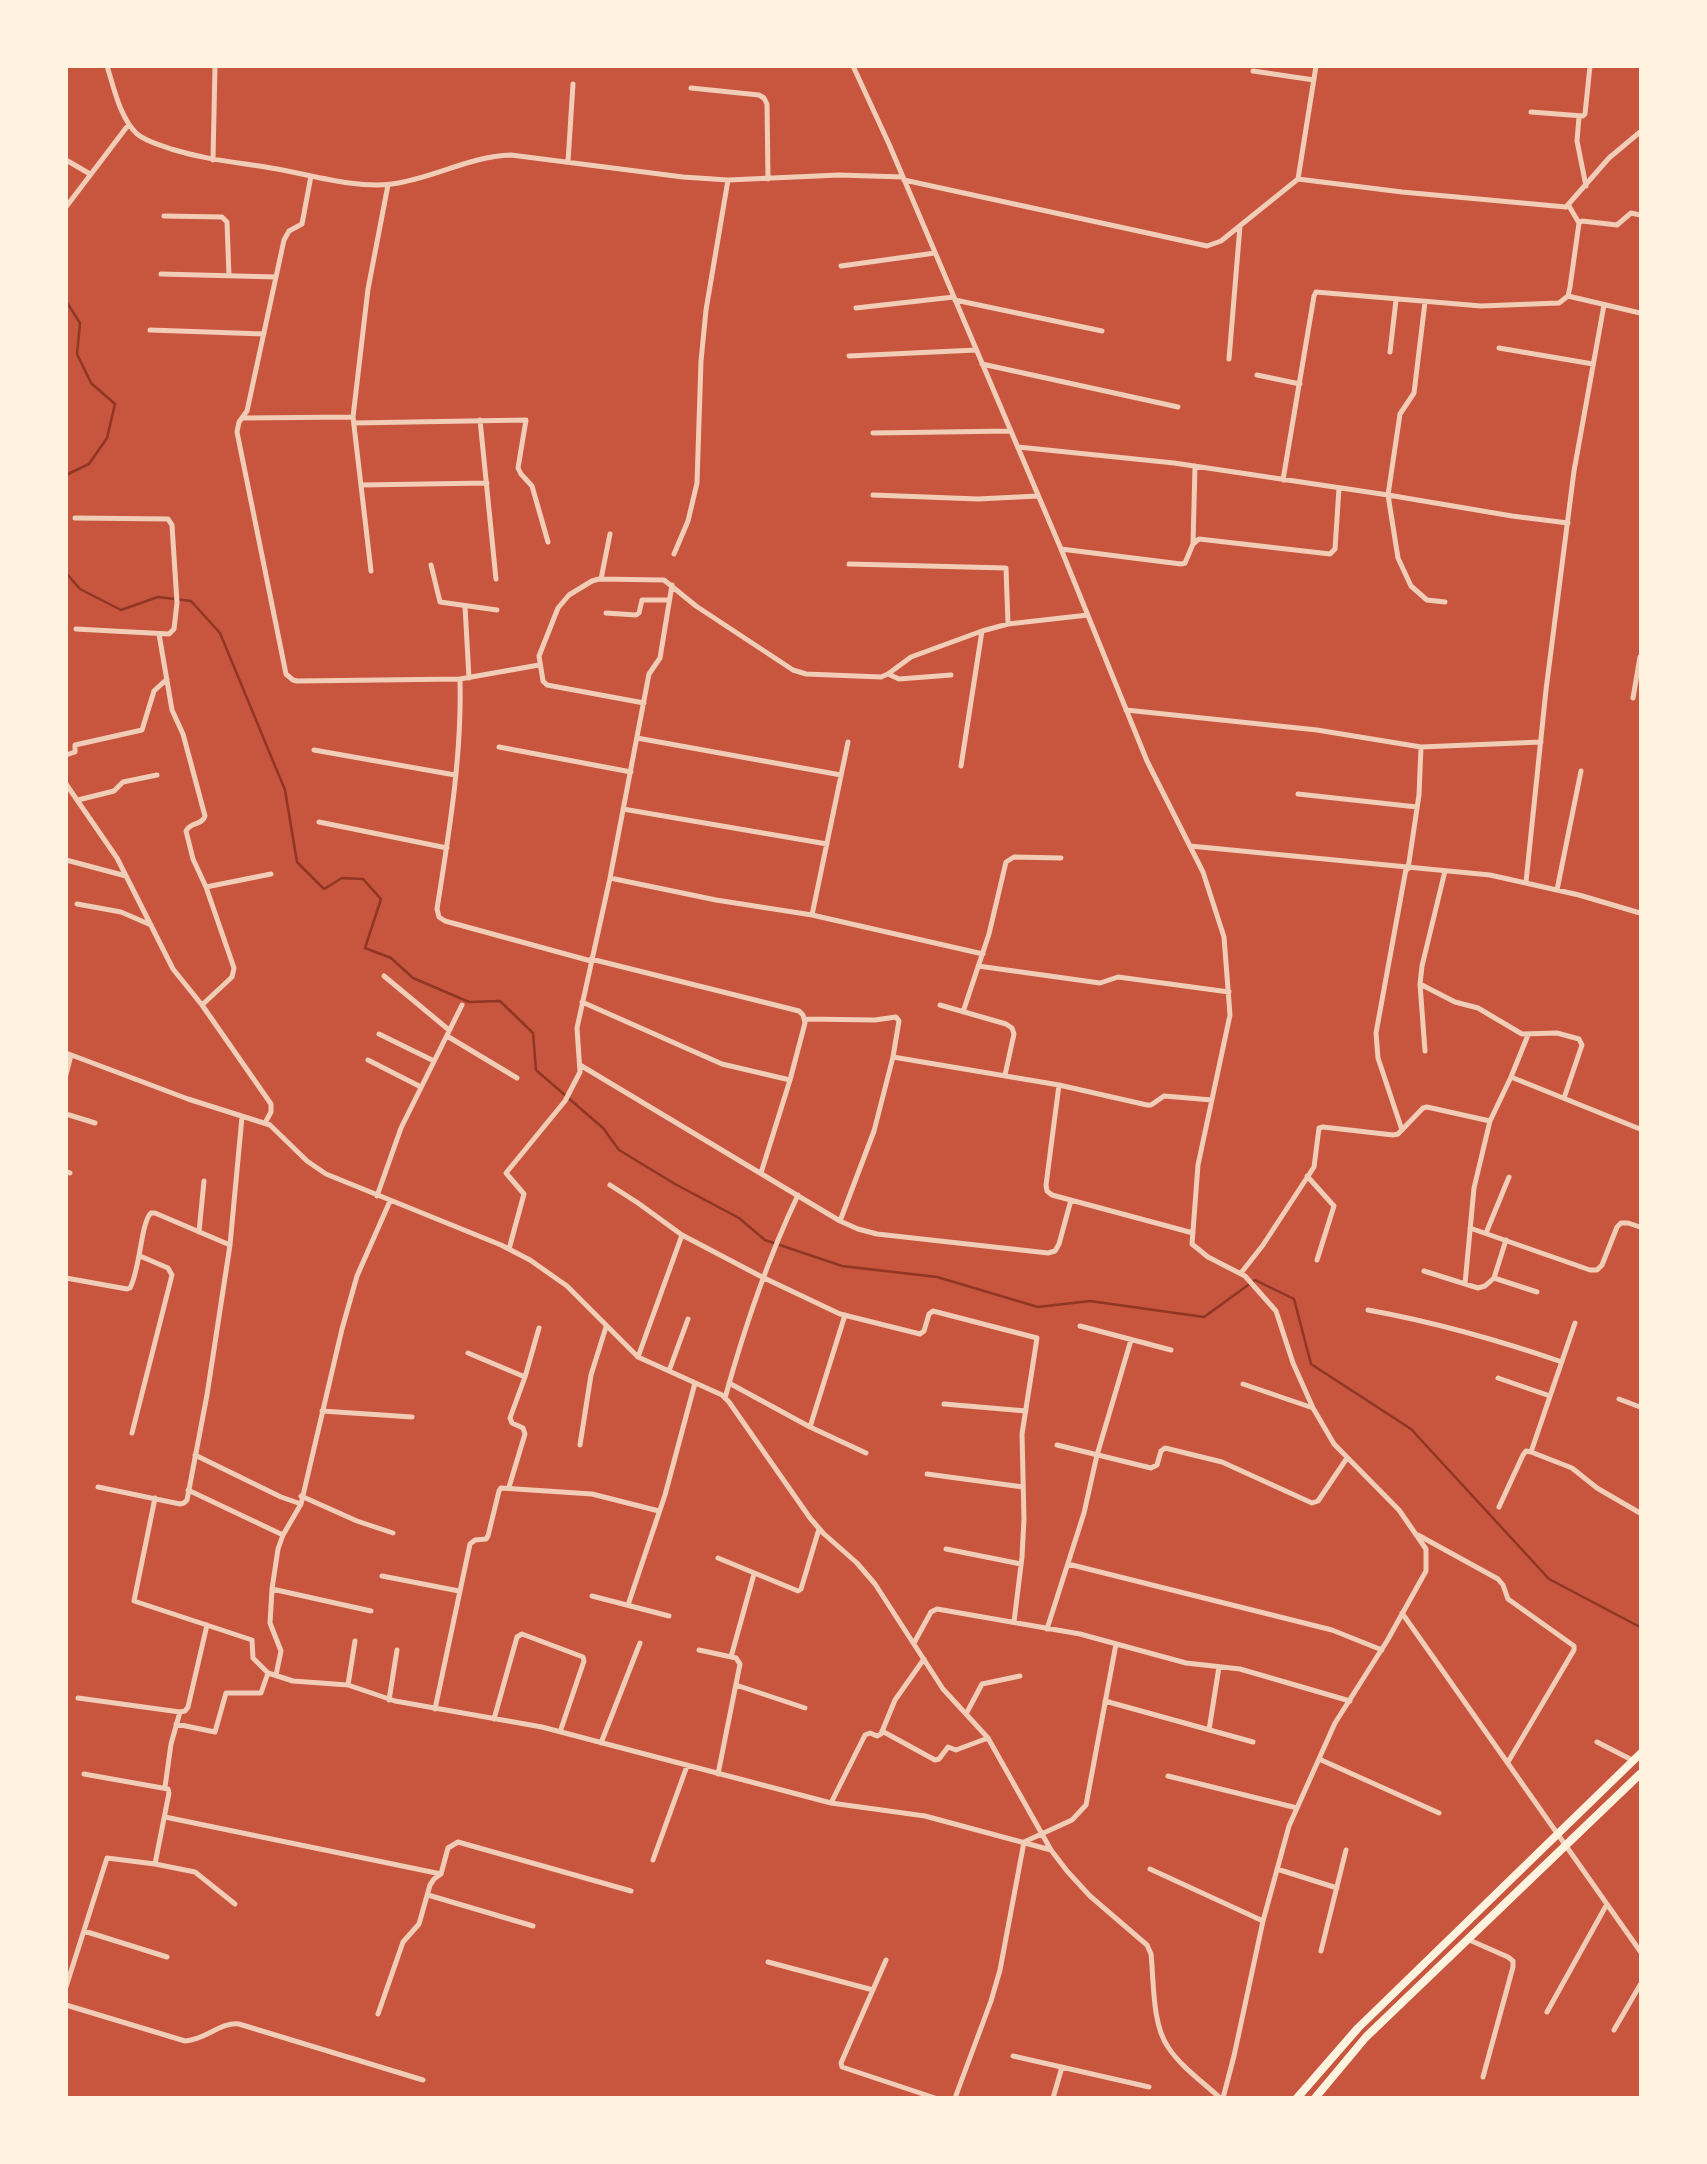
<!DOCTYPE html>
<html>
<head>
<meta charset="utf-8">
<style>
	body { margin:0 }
	#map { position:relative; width:1707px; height:2164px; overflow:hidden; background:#c8553d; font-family:"Exo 2",sans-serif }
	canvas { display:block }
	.frame { position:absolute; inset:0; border:68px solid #fff3e0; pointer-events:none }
</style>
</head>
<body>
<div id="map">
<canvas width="1707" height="2164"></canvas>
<div class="frame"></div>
</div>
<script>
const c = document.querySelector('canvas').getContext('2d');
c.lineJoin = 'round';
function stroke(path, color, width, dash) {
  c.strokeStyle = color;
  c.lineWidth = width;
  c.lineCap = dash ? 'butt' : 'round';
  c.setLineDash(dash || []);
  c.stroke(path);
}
stroke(new Path2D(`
	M 66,301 L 80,323 L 77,354 L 91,383 L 115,404 L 107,438 L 89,464 L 66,475
	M 66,573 L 80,589 L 121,610 L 158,597 L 191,601 L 220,633 L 285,790 L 297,862 L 324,889 L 342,878 L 363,879 L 381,899 L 365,948 L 391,958 L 413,978 L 469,1002 L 500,1001 L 533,1033 L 536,1070 L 603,1128 L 619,1150 L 675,1184 L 739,1218 L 765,1240 L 842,1266 L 937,1277 L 1038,1307 L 1090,1301 L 1204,1317 L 1255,1280 L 1294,1299 L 1311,1364 L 1411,1429 L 1549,1579 L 1640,1627`), '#8f3625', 2.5);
stroke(new Path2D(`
	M 107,66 C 114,88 120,118 137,134 C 147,142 160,145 171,149 C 207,160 235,162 271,168 C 309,174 354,189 392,184 C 433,179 469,156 511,155 L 683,177 L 728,180 L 839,175 L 903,177
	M 853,66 L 889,144 L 954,297 L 1061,549 L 1147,761 L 1203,872 L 1224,937 L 1230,1015 L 1198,1165 L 1192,1244 L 1208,1257 L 1245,1276 L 1276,1311 L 1293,1363 L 1313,1408 L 1334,1444 L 1399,1510 L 1426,1549 L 1426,1571 L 1387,1641 L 1335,1723 L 1289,1826 L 1263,1921 L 1234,2056 L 1223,2098
	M 1253,71 L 1314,80
	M 691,88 L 759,95 L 764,98 L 767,104 L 768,179
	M 1531,112 L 1583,116 L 1585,114 L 1590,66
	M 1579,117 L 1577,141 L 1586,186
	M 66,160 L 90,174
	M 213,160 L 215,66
	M 568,162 L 573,84
	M 311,176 L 302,224 L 289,231 L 284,240 L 247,411 L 239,422 L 237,432 L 286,674 L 293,680 L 297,681 L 460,679 L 539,665
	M 1298,179 L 1316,66
	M 904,180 L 1207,246 L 1221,241 L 1298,179 L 1402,192 L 1566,207 L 1609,158 L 1640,132
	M 1569,206 L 1579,223
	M 66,207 L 129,124
	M 164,216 L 222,217 L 227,222 L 229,276
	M 841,266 L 935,253
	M 161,274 L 276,277
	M 1568,296 L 1640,313
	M 955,300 L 1102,331
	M 1425,302 L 1414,393 L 1400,414 L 1388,495 L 1398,558 L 1411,586 L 1427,600 L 1445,602
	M 856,308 L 954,297
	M 150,330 L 264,334
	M 1499,348 L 1593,364
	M 1390,352 L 1396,300
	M 849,356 L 976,350
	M 1229,359 L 1240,226
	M 982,364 L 1178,407
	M 1257,375 L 1300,384
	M 244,418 L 353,417
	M 480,420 L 496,579
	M 354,423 L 526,420 L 518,468 L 521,474 L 532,486 L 548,542
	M 873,433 L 1011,431
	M 1018,447 L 1174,463 L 1388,495 L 1512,516 L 1568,523
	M 1283,480 L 1314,296 L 1316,292 L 1481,306 L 1559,303 L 1568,296 L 1570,287 L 1579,223 L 1582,221 L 1617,225 L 1631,213 L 1640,215
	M 361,485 L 487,483
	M 873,495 L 978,499 L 1038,496
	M 75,518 L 168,519 L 172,525 L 177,603 L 174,629 L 169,634 L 76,629
	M 1193,544 L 1195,466
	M 1061,549 L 1181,564 L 1185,563 L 1193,544 L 1199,539 L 1330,554 L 1335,549 L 1339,488
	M 674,554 L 688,521 L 697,483 L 701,361 L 706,310 L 728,180
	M 849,564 L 1006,568 L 1008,624
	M 431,565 L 440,602 L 497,610
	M 371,571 L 353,417 L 368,289 L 388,185
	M 601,579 L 610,534
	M 465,606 L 469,678
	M 606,613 L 636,615 L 639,613 L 642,600 L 669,600
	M 159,634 L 172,710 L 183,734 L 205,816 C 203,825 190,822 186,831 L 193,859 L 206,887 L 234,968 L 232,977 L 202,1005
	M 888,674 L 899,679 L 951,675
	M 460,679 C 462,756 449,833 437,909 L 439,917 L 445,921 L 591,961
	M 1633,698 L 1640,657
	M 644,703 L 547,685 L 543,681 L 539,656 L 558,608 L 569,595 L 592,581 L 599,579 L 664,580 L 696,606 L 793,670 L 806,674 L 881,677 L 888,674 L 911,657 L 982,631 L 1008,624 L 1088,615
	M 1126,710 L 1317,730 L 1421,747 L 1541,742
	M 637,738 L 841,775
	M 499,747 L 631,772
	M 314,750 L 455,775
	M 66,755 L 75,752 L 75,745 L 142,730 L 154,691 L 167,679
	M 961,766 L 982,631
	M 66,784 L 117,858 L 173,969 L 202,1005 L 271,1104 L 271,1112 L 265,1123
	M 1298,794 L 1417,807
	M 78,800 L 114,791 L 123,782 L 157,775
	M 623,809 L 827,844
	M 319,822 L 447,848
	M 1190,846 L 1490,875 L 1579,895 L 1640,913
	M 66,860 L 126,876
	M 1408,869 L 1419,795 L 1421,747
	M 610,878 L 716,900 L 812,915 L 983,954
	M 1526,882 L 1546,690 L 1574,471 L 1604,305
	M 206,887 L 271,874
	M 1557,890 L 1581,771
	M 77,904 L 121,912 L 151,925
	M 812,915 L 848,742
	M 591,959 L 799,1011 L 803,1015 L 805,1023 L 790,1080 L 761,1173
	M 978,966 L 1100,983 L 1118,977 L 1229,992
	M 384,976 L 449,1030
	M 1420,984 L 1455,1002 L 1478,1008 L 1522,1034 L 1557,1033 L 1579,1039 L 1582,1045 L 1564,1098
	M 582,1002 L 722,1064 L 790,1080
	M 940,1005 L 1006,1024 L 1012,1028 L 1014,1034 L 1005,1075
	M 963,1012 L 989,934 L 1006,862 L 1014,857 L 1061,858
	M 805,1019 L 875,1020 L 896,1017 L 899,1021 L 893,1057 L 874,1131 L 840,1221
	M 379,1034 L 434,1061
	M 447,1036 L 517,1078
	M 1425,1051 L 1420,984 L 1422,966 L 1445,871
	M 66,1053 L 188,1099 L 270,1125 L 307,1161 L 326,1174 L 501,1245 L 530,1260 L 567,1286 L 638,1357 L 722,1395 L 729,1402 L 810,1518 L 823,1533 L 857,1563 L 875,1584 L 943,1689 L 988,1738 L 1051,1850 L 1067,1871 L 1090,1896 L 1147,1945 L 1151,1954 C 1154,1982 1152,2024 1168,2047 C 1181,2067 1203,2082 1220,2098
	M 893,1057 L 1059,1085 L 1147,1105 L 1151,1105 L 1164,1096 L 1212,1100
	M 368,1060 L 421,1087
	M 580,1065 L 840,1221 L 858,1229 L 877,1234 L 1048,1253 L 1055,1251 L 1059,1244 L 1071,1200
	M 66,1075 L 71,1055
	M 1511,1077 L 1640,1129
	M 1059,1085 L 1046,1185 L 1047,1191 L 1052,1195 L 1193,1233
	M 66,1114 L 95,1123
	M 1402,1130 L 1378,1058 L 1376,1033 L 1406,869
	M 66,1172 L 70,1173
	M 1307,1176 L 1334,1206 L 1317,1260
	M 610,1185 L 638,1203 L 682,1235 L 762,1277 L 840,1314 L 920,1334 L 924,1331 L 929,1314 L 933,1311 L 1037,1338 L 1022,1434 L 1024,1519 L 1022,1557 L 1014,1622
	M 377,1196 L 401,1128 L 462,1005
	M 1470,1228 L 1590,1270 L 1597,1270 L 1602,1265 L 1617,1227 L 1621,1223 L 1628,1223 L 1640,1227
	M 199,1232 L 204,1181
	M 1486,1233 L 1509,1177
	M 509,1249 L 524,1194 L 506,1173 L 565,1101 L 580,1072 L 577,1028 L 610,878 L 649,674 L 660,658 L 672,585
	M 1424,1271 L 1478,1288 L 1485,1286 L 1494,1278 L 1537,1292
	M 1241,1273 L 1263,1245 L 1314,1167 L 1319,1128 L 1323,1127 L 1393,1135 L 1398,1134 L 1423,1108 L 1427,1107 L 1490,1121
	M 66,1278 L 127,1289 L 130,1288 C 140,1270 141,1222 151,1213 L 155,1213 L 230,1245
	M 1494,1278 L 1506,1240
	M 1465,1284 L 1474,1188 L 1490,1121 L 1511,1077 L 1528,1035
	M 1368,1310 C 1434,1322 1498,1340 1562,1362
	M 1080,1326 L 1171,1350
	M 468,1353 L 525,1377
	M 638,1357 L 682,1235
	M 669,1371 L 688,1319
	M 1498,1378 L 1550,1396
	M 729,1383 L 810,1427 L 866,1453
	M 1243,1384 L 1313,1408
	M 725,1398 C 744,1329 767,1260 798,1195
	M 1619,1399 L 1640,1407
	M 944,1404 L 1026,1411
	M 322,1411 L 412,1417
	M 810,1427 L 845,1315
	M 132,1433 L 172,1275 L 168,1268 L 140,1256
	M 580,1445 L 591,1375 L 606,1327
	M 1057,1445 L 1151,1468 L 1157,1465 L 1161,1451 L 1165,1448 L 1222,1462 L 1312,1503 L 1318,1501 L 1347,1458
	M 1531,1452 L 1575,1323
	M 195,1455 L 281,1497 L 301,1504
	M 927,1474 L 1023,1487
	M 98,1487 L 180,1504 L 184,1503 L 187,1500 L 207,1395 L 230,1245 L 242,1117
	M 509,1487 L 525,1434 L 523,1428 L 512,1423 L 510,1418 L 525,1377 L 539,1328
	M 188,1490 L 283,1535
	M 301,1496 L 357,1521 L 393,1533
	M 155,1498 L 134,1601 L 252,1640 L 253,1658 L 268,1673 L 261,1693 L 226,1693 L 215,1732 L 176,1724
	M 1499,1507 L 1523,1455 L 1526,1451 L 1531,1452 L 1572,1468 L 1597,1488 L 1640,1513
	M 1418,1535 L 1498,1579 L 1503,1585 L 1508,1599 L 1574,1646 L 1574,1650 L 1508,1762
	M 946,1549 L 1021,1564
	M 718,1558 L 798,1591 L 801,1589 L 819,1529
	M 1068,1564 L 1332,1630 L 1382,1650
	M 382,1576 L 459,1591
	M 272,1589 L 371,1611
	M 592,1596 L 669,1616
	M 628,1605 L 665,1495 L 695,1383
	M 1402,1613 L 1640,1951
	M 1047,1629 L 1084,1513 L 1097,1455 L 1131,1340
	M 914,1643 L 931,1612 L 937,1609 L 1080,1634 L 1186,1663 L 1240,1669 L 1350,1701
	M 699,1650 L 736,1658 L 740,1664 L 718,1774
	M 731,1657 L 754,1574
	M 268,1673 L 293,1681 L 348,1685 L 395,1701 L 542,1727 L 831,1803 L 925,1816 L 1051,1850
	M 276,1675 L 281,1651 L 270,1623 L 272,1589 L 278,1549 L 283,1535 L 301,1504 L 342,1329 L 357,1276 L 390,1201
	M 348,1685 L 355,1641
	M 736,1685 L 805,1708
	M 78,1698 L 180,1712 L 185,1711 L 188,1707 L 207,1625
	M 389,1700 L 397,1650
	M 1105,1701 L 1253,1742
	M 435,1709 L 470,1544 L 475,1540 L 486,1539 L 488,1536 L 499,1491 L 501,1488 L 592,1494 L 659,1511
	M 966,1714 L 982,1684 L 1020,1676
	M 494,1719 L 517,1637 L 522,1634 L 583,1657 L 584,1661 L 560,1732
	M 1209,1730 L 1219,1667
	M 882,1731 L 935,1760 L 939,1759 L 948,1747 L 956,1750 L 988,1738
	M 1597,1742 L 1634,1761
	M 601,1743 L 640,1643
	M 1319,1759 L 1439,1813
	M 84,1774 L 168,1789 L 169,1793 L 155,1864
	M 1168,1776 L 1297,1808
	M 165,1787 L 171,1744 L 180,1712
	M 831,1803 L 865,1735 L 870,1733 L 877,1736 L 881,1734 L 895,1700 L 924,1659
	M 165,1817 L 441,1874
	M 653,1860 L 687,1766
	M 1150,1869 L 1263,1921
	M 1277,1869 L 1337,1888
	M 428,1895 L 533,1926
	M 84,1931 L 167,1957
	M 1467,1939 L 1508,1957 L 1513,1961 L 1513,1967 L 1483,2077
	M 1321,1951 L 1346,1850
	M 886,1960 L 841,2063 L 842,2067 L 935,2098
	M 768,1962 L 873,1990
	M 66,1987 L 107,1858 L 155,1864 L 195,1872 L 235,1904
	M 66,2005 L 185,2041 C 205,2040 220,2022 239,2024 L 423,2080
	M 1547,2012 L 1607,1904
	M 378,2014 L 403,1942 L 419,1924 L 430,1885 L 434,1879 L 441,1874 L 448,1848 L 458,1842 L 631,1891
	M 1614,2030 L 1640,1985
	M 1013,2056 L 1149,2087
	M 955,2098 L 991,2001 L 1000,1970 L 1024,1842 L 1072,1820 L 1086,1805 L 1116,1644
	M 1053,2098 L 1062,2067`), '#f1ccb7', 5);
stroke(new Path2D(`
	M 1297,2098 L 1358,2028 L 1640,1754
	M 1315,2098 L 1366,2037 L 1640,1774`), '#fff3e0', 8);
</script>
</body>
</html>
